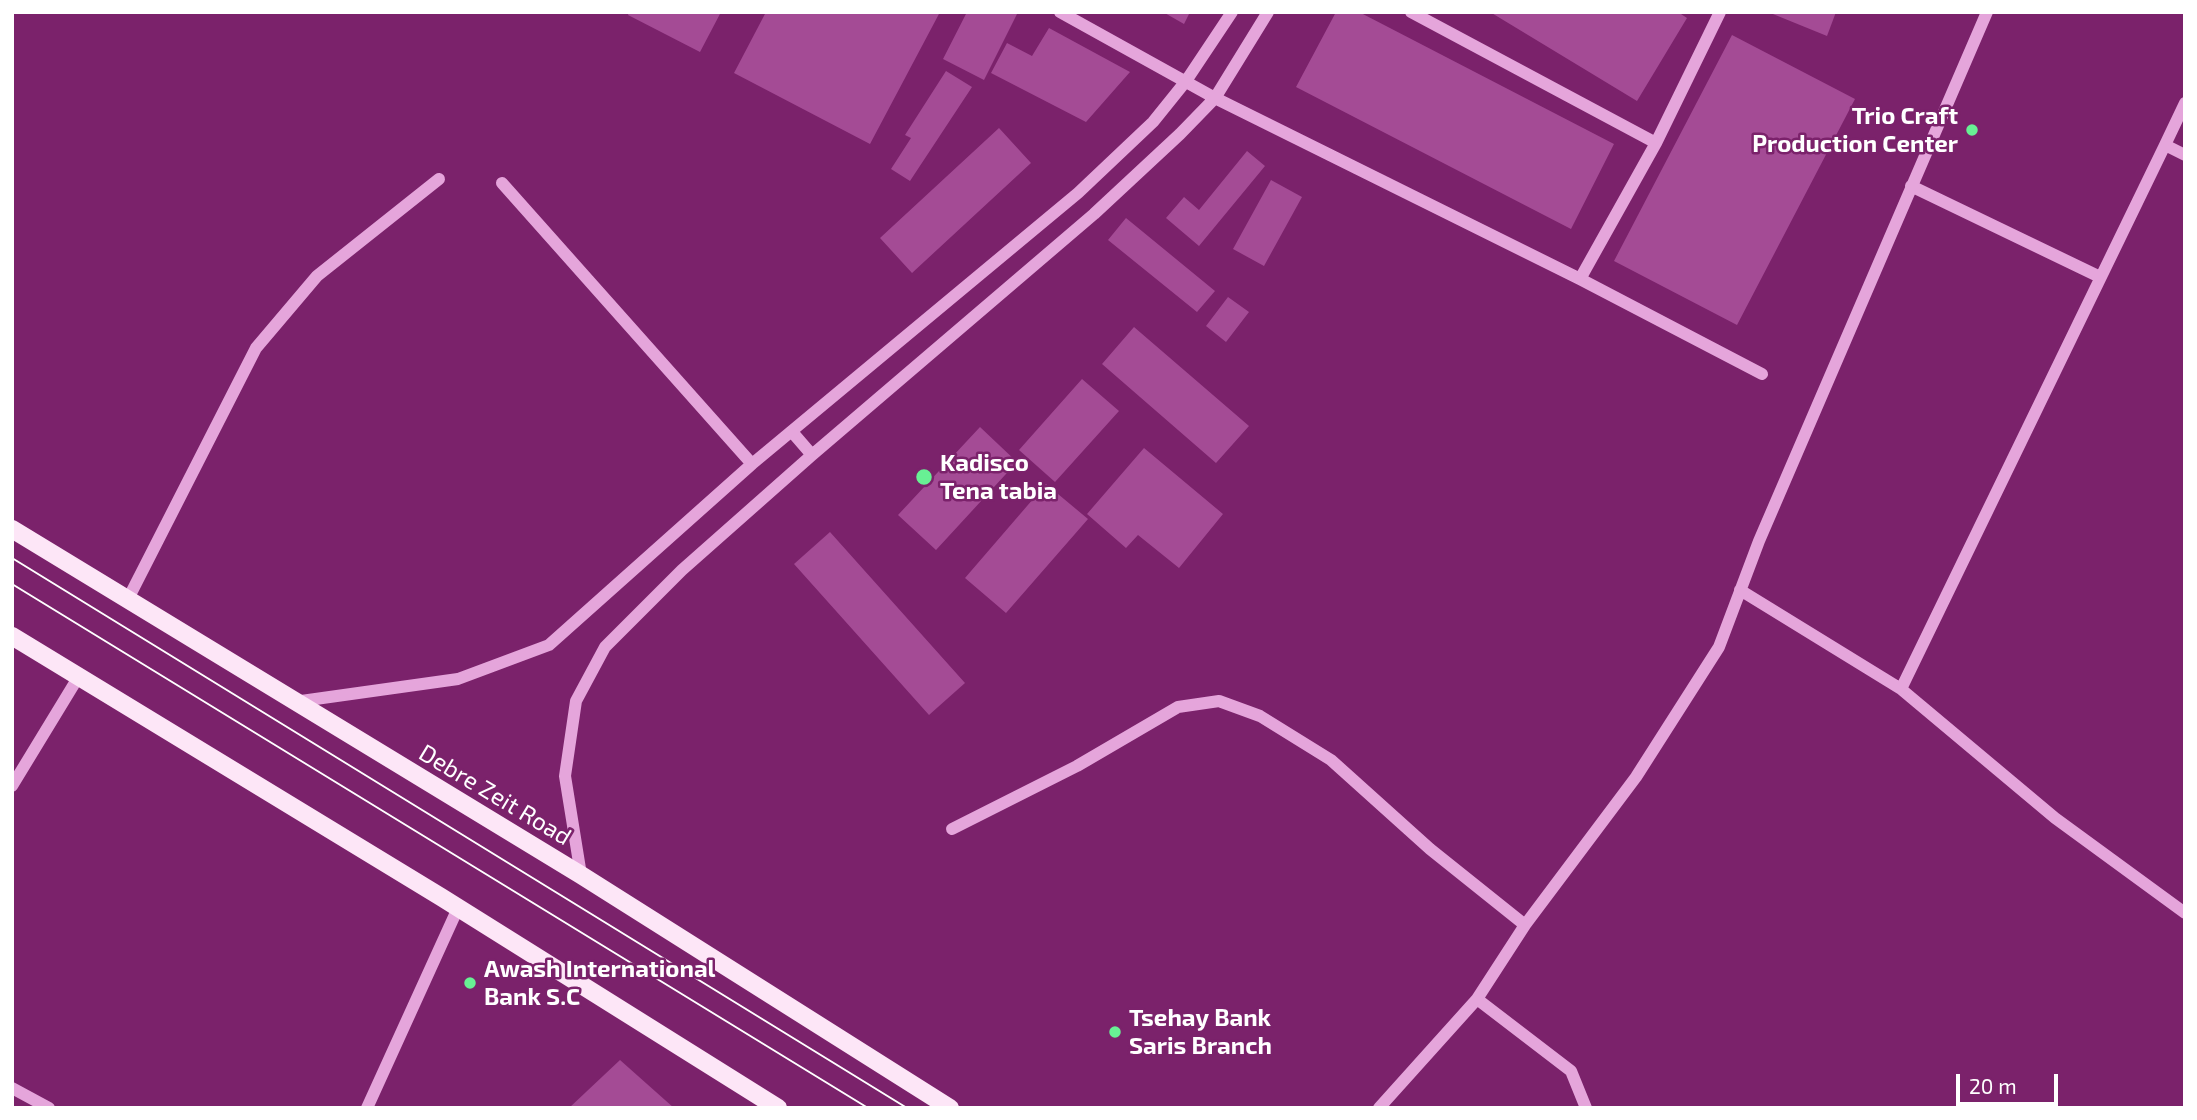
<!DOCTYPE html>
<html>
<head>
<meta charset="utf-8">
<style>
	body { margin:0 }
	#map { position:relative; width:2197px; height:1120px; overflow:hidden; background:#7b226b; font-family:"Exo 2",sans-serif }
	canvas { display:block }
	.frame { position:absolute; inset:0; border:14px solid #fff; pointer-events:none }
	.scale { position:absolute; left:1956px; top:1074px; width:102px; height:32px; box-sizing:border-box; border:4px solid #fff; border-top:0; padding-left:9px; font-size:21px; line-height:24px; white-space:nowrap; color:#fff; -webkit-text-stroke:5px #7b226b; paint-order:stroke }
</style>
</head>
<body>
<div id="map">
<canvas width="2197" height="1120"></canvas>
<div class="frame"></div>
<div class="scale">20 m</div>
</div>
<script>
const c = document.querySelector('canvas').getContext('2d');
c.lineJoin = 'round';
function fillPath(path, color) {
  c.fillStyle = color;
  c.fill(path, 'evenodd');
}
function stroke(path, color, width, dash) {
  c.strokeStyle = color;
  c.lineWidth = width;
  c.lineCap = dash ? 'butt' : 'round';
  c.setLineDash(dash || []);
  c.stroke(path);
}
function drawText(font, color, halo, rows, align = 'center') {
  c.font = font + ' "Exo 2",sans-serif';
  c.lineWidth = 5;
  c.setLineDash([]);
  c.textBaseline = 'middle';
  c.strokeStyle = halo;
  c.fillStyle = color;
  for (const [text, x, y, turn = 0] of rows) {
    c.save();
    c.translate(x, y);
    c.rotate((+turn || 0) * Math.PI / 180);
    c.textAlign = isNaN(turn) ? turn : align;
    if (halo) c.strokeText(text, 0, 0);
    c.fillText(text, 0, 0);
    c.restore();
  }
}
fillPath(new Path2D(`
	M 629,12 L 721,12 L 700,52 L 628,15 Z
	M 766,12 L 940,12 L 870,144 L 734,73 Z
	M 967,12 L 1018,12 L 984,80 L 943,59 Z
	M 1163,12 L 1190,12 L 1184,24 Z
	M 1336,12 L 1359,12 L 1614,144 L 1571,229 L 1296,87 Z
	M 1490,12 L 1678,12 L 1687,18 L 1637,101 Z
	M 1768,12 L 1836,12 L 1827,36 Z
	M 1049,28 L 1130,72 L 1086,122 L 991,73 L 1007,43 L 1032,56 Z
	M 1732,35 L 1855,99 L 1737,325 L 1614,261 Z
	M 946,71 L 972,87 L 910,181 L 891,169 L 911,138 L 905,135 Z
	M 999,128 L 1031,163 L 912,273 L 880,238 Z
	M 1247,151 L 1265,166 L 1199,246 L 1166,218 L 1184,197 L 1199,210 Z
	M 1271,180 L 1302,197 L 1264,266 L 1233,249 Z
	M 1126,218 L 1215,291 L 1197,312 L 1108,240 Z
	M 1228,297 L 1249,312 L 1226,342 L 1206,326 Z
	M 1134,327 L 1249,426 L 1216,463 L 1102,364 Z
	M 1082,379 L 1119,411 L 1055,482 L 1019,450 Z
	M 980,427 L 1017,462 L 936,550 L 898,515 Z
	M 1144,448 L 1223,514 L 1179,568 L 1138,535 L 1126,548 L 1087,514 Z
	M 1046,484 L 1088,519 L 1006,613 L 965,578 Z
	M 830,532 L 965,683 L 929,715 L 794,564 Z
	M 620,1060 L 674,1108 L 569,1108 Z`), '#a44b95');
stroke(new Path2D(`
	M 1060,12 L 1215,98 L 1580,279 L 1762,374
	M 1411,12 L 1656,143
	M 2185,103 L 2165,145 L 2185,155
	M 502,183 L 752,464
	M 1911,186 L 2100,277
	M 1580,279 L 1656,143 L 1720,12
	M 793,433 L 812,455
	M 1740,590 L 1901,689 L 2055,818 L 2185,913
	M 128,599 L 256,348 L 317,276 L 439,179
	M 1901,689 L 2165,145
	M 294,702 L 458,679 L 549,645 L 752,464 L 1078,193 L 1153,122 L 1186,81 L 1232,12
	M 12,786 L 79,676
	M 952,829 L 1077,766 L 1178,707 L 1219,701 L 1260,716 L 1331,760 L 1430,849 L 1525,925
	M 581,875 L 565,776 L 576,701 L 605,647 L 682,570 L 812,455 L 1094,214 L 1180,134 L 1215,98 L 1268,12
	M 1477,999 L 1571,1071 L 1586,1108
	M 12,1088 L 49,1108
	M 367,1108 L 458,908
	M 1379,1108 L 1477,999 L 1525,925 L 1636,777 L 1719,647 L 1759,541 L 1987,12`), '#e5a5db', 12);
stroke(new Path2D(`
	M 12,529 L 581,875 L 950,1108
	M 12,636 L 441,897 L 778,1108`), '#fde6f7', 18);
stroke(new Path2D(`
	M 12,558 L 907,1108
	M 12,584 L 868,1108`), '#fff', 2);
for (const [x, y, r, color] of [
	[1972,130,7,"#68f094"],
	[924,477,9,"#68f094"],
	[470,983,7,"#68f094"],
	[1115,1032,7,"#68f094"]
]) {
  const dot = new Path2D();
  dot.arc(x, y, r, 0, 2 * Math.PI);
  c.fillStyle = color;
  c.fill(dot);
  stroke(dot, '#7b226b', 2.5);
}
drawText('bold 24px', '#fff', '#7b226b', [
	["Trio Craft",1958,116,"right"],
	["Production Center",1958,144,"right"],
	["Kadisco",940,463],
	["Tena tabia",940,491],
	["Awash International",484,969],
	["Bank S.C",484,997],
	["Tsehay Bank",1129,1018],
	["Saris Branch",1129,1046]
], 'left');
drawText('24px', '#fff', '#7b226b', [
	["Debre Zeit Road",495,795,31]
]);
</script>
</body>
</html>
